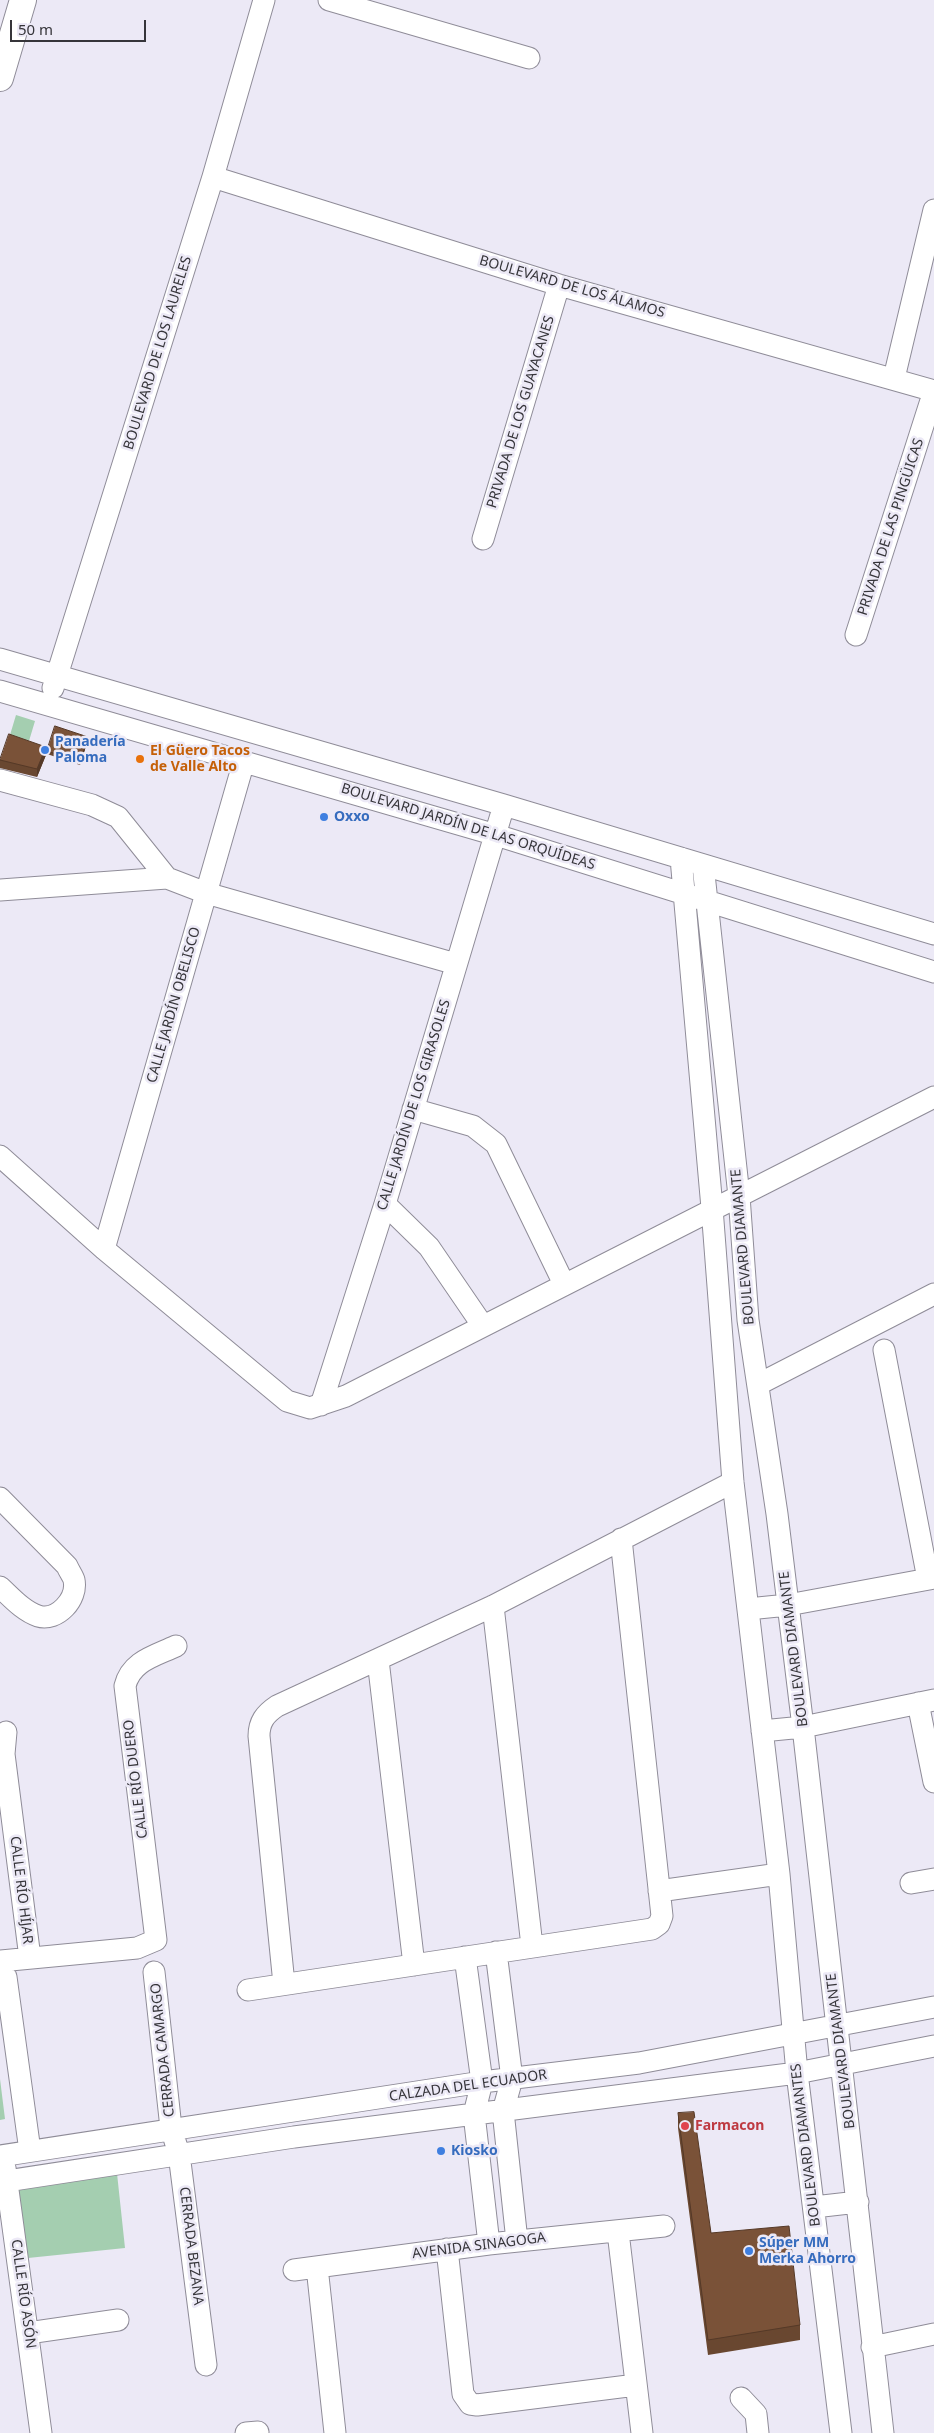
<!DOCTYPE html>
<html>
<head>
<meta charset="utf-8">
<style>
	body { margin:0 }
	#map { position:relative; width:934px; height:2433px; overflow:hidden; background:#ece9f6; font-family:"Noto Sans",sans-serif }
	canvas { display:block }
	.scale { position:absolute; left:10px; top:20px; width:136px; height:22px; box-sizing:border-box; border:2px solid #36353a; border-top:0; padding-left:6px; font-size:15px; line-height:18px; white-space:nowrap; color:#36353a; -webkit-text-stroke:4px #ece9f6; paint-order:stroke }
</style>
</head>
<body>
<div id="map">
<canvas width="934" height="2433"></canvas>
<div class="scale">50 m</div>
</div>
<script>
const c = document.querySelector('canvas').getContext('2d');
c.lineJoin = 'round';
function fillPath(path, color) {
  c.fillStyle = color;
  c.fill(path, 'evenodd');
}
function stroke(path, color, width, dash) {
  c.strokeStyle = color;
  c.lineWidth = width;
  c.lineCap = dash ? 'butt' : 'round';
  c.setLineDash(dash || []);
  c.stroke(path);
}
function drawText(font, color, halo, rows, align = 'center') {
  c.font = font + ' "Noto Sans",sans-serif';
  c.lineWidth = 5;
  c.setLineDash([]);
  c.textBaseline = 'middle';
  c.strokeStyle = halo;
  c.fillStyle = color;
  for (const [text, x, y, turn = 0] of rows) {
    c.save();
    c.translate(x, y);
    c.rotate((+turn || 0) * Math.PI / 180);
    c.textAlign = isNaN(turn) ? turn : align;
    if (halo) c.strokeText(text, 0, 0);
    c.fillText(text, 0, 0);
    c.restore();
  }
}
fillPath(new Path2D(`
	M 16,715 L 35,721 L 29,741 L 10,735 Z
	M 0,2079 L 5,2119 L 0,2120 Z
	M 116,2164 L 125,2248 L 28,2258 L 15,2178 Z`), '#a4ceb0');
const minor = new Path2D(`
	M 329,0 L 529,58
	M 213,177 L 559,285 L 934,391
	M 894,378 L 934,210
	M 483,539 L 559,285
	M 856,635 L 934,391
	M 0,659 L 504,805 L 934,934
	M 53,688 L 213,177 L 264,0
	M 0,691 L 496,835 L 934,972
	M 0,780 L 92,805 L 118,817 L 167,878 L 206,893 L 456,964
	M 681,858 L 712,1208 L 733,1482 L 779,1874 L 797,2073 L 841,2433
	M 703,865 L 739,1196 L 748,1320 L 777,1514 L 803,1727 L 883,2433
	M 0,890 L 167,878
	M 413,1109 L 473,1126 L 496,1144 L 564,1284
	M 0,1156 L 104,1249 L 287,1401 L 310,1408 L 346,1396 L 934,1097
	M 385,1204 L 429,1247 L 483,1326
	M 104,1249 L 244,761
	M 884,1350 L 928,1579
	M 759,1384 L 934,1294
	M 321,1405 L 385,1204 L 504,805
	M 0,1498 L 67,1566 C 69,1571 73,1576 74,1580 C 78,1599 57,1622 38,1616 C 23,1611 11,1597 0,1587
	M 493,1606 L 532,1946
	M 748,1609 L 788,1605 L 934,1578
	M 378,1660 L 414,1965
	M 918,1703 L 934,1782
	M 762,1731 L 803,1727 L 934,1700
	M 6,1732 L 4,1754 L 30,1958
	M 911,1883 L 934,1879
	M 659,1891 L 779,1874
	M 496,1952 L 512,2079 L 503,2111 L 517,2241
	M 465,1957 L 482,2082 L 474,2114 L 489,2244
	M 0,1961 L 137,1948 L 156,1940 L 125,1686 C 131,1661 155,1656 176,1646
	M 154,1972 L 171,2128 L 179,2154 L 206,2365
	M 6,1977 L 30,2151
	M 284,1984 L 259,1736 C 259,1722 265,1714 277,1706 L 493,1606 L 733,1482
	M 248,1990 L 652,1929 L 659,1924 L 662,1916 L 621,1539
	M 0,2156 L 482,2082 L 639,2063 L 934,2007
	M 5,2168 L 41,2433
	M 0,2182 L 294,2137 L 797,2073 L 934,2046
	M 814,2207 L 858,2202
	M 618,2232 L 642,2433
	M 447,2249 L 463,2394 L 470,2404 L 477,2405 L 636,2385
	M 317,2267 L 335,2433
	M 294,2270 L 489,2244 L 664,2226
	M 28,2333 L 118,2320
	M 872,2347 L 934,2334
	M 741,2398 L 756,2414 L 758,2433
	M 246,2433 L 258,2432`);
const major = new Path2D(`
	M 0,78 L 23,0`);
stroke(minor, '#8f8c98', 23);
stroke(major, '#8f8c98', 28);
stroke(minor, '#fff', 21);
stroke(major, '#fff', 26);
fillPath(new Path2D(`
	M 88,740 L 80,765 L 47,754 L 47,751 Z
	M 46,755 L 37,777 L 0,768 L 0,759 Z
	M 678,2113 L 711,2233 L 800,2325 L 800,2340 L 708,2355 L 678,2128 Z`), '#694730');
fillPath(new Path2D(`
	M 88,737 L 88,740 L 80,765 L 80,762 Z
	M 46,747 L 46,755 L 37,777 L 37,769 Z`), '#553927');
const building = new Path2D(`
	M 55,726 L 88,737 L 80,762 L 47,751 Z
	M 9,734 L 46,747 L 37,769 L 0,760 Z
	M 694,2112 L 711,2233 L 789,2226 L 800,2325 L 708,2340 L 678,2113 Z`);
fillPath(building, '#7a5238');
stroke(building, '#553927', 1);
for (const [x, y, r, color] of [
	[45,750,5,"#3f7fe0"],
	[140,759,5,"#e8710a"],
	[324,817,5,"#3f7fe0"],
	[685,2126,5,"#e0444e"],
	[441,2151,5,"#3f7fe0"],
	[749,2251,5,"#3f7fe0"]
]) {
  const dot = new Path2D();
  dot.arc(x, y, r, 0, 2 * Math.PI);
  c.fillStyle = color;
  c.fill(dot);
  stroke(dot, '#ece9f6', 2);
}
drawText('14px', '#36353a', '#ece9f6', [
	["BOULEVARD DE LOS ÁLAMOS",572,287,16],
	["BOULEVARD DE LOS LAURELES",158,353,-73],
	["PRIVADA DE LOS GUAYACANES",521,412,-73],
	["PRIVADA DE LAS PINGÜICAS",891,527,-72],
	["BOULEVARD JARDÍN DE LAS ORQUÍDEAS",468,827,17],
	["CALLE JARDÍN OBELISCO",174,1005,-74],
	["CALLE JARDÍN DE LOS GIRASOLES",414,1105,-73],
	["BOULEVARD DIAMANTE",743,1247,-95],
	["BOULEVARD DIAMANTE",794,1649,-97],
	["CALLE RÍO DUERO",136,1779,-97],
	["CALLE RÍO HÍJAR",21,1890,83],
	["CERRADA CAMARGO",163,2050,-96],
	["BOULEVARD DIAMANTE",841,2051,-97],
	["CALZADA DEL ECUADOR",468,2086,-8],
	["BOULEVARD DIAMANTES",806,2145,-97],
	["CERRADA BEZANA",191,2246,83],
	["AVENIDA SINAGOGA",479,2246,-7],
	["CALLE RÍO ASÓN",23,2294,82]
]);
drawText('bold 14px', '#366cbe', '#ece9f6', [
	["Panadería",55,742],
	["Paloma",55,758],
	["Oxxo",334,817],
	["Kiosko",451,2151],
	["Súper MM",759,2243],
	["Merka Ahorro",759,2259]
], 'left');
drawText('bold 14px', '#c56008', '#ece9f6', [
	["El Güero Tacos",150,751],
	["de Valle Alto",150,767]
], 'left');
drawText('bold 14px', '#be3a42', '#ece9f6', [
	["Farmacon",695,2126]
], 'left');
</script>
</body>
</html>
